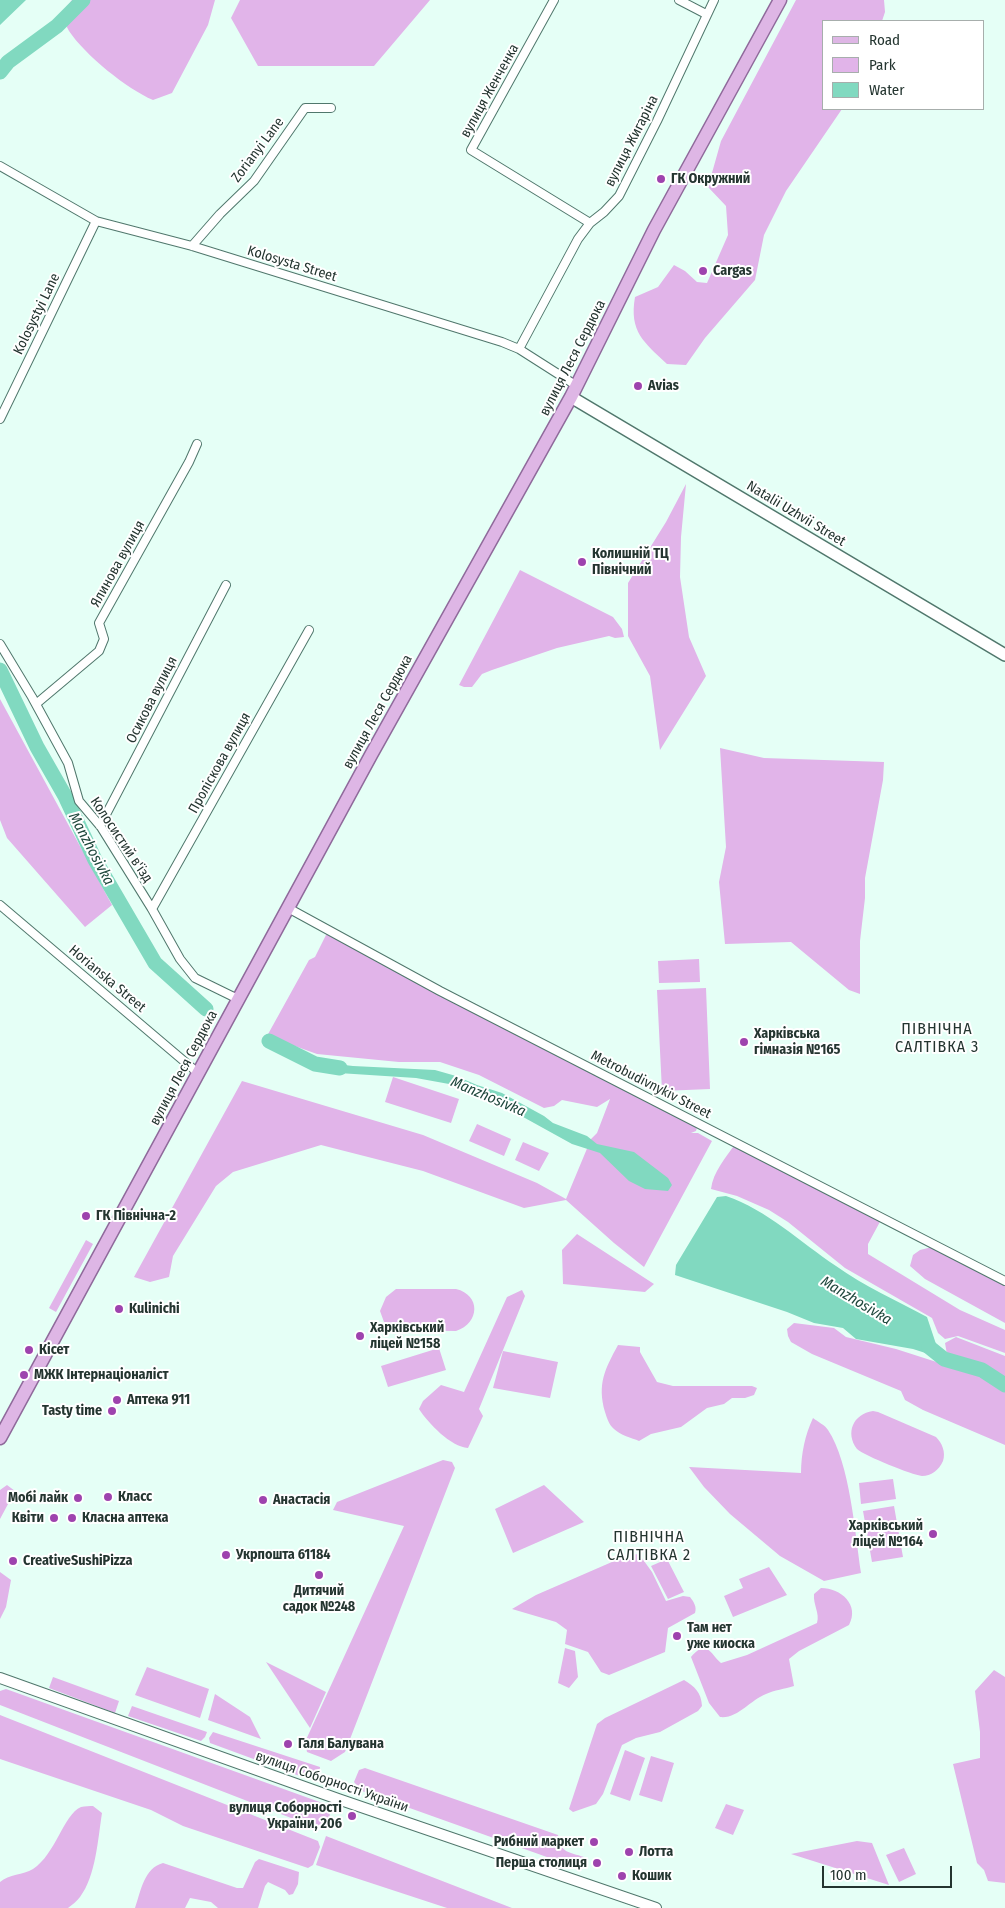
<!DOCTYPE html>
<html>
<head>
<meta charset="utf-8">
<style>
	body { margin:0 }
	#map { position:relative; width:1005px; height:1908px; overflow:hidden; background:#e5fff6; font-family:"Fira Sans Condensed",sans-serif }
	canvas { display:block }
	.legend { position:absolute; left:822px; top:20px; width:162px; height:90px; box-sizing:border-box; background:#fff; border:1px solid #a7aeac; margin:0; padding:6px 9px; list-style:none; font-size:15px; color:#243530 }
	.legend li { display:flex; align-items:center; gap:10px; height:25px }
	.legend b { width:25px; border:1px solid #a7aeac }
	.scale { position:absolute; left:822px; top:1866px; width:130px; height:22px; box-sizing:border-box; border:2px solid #243530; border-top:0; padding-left:6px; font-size:15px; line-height:18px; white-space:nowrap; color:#243530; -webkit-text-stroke:4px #fff; paint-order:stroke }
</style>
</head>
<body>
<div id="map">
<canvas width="1005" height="1908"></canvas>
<ul class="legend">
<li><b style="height:6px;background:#deb6e5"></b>Road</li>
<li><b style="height:14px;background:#e1b4e9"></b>Park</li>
<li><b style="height:14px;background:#81d9c0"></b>Water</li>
</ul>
<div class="scale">100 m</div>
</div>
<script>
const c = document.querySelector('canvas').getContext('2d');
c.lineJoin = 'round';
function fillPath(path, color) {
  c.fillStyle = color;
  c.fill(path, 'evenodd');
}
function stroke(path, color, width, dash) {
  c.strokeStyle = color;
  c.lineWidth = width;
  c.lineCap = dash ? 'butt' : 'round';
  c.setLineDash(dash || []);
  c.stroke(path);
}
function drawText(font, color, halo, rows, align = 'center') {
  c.font = font + ' "Fira Sans Condensed",sans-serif';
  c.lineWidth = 4;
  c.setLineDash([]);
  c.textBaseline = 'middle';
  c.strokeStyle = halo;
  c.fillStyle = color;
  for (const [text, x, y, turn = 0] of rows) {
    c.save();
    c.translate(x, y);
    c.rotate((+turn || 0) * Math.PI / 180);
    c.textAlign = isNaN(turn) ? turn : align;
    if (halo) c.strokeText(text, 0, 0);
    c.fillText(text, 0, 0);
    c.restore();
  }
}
fillPath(new Path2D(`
	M 72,0 L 215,0 L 208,25 L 172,93 L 153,100 C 127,89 85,55 69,31 C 66,26 64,19 62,13 Z
	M 240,0 L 430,0 L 374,66 L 258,66 L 231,18 Z
	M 796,0 L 884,0 L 885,12 L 882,21 L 824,21 L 824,109 L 842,109 L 786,191 L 764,235 L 755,280 L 705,338 L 686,365 L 667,364 C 644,342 629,332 635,297 L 658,287 L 674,265 L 685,271 L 697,282 L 707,283 L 728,235 L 726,206 L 708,187 L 721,141 Z
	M 686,484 L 681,537 L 680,577 L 689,637 L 706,676 L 660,750 L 650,676 L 628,636 L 628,583 L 666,522 Z
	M 520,570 L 613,617 L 622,629 L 624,637 L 615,638 L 609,636 L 557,648 L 492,670 L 482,674 L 472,687 L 464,687 L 459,685 Z
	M 0,699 L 112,905 L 85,927 L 7,838 L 0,820 Z
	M 720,748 L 764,758 L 884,762 L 883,780 L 865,878 L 865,898 L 860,941 L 860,994 L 849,990 L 791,942 L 725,944 L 719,882 L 726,847 Z
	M 329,929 L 698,1124 L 696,1131 L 691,1133 L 698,1133 L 712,1141 L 644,1267 L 614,1243 L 566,1200 L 524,1208 L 423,1171 L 321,1145 L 233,1172 L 216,1186 L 173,1256 L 169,1277 L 150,1282 L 134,1277 L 242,1081 L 423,1135 L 537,1183 L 566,1199 L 591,1139 L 597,1133 L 610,1099 L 597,1107 L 562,1100 L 554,1106 L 544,1108 L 479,1075 L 440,1062 L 399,1062 L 317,1054 L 267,1036 L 309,960 L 315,957 Z
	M 699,959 L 700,982 L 659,983 L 658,961 Z
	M 706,988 L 710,1089 L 662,1091 L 657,990 Z
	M 393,1077 L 459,1099 L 451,1123 L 385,1102 Z
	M 477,1124 L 511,1139 L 504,1156 L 469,1141 Z
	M 523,1142 L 549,1153 L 539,1171 L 515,1160 Z
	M 736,1143 L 882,1218 L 868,1244 L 868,1254 L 960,1310 L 1005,1330 L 1005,1353 L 958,1336 L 945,1339 L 938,1333 L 932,1318 L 845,1268 L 788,1222 L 769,1210 L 737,1196 L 711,1189 C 713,1172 726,1157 736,1143 Z
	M 577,1234 L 654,1284 L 645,1292 L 563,1284 L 562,1250 Z
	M 86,1240 L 93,1244 L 56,1312 L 49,1308 Z
	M 932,1247 L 1005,1285 L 1005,1323 L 925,1279 L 910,1266 L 913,1255 L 920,1250 Z
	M 396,1289 L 456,1289 C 481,1295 480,1323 456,1331 L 393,1330 L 384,1322 L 380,1311 L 386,1297 Z
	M 522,1290 L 525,1296 L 479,1409 L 483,1416 L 468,1448 C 451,1447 428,1423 419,1409 L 423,1401 L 441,1385 L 464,1392 L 507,1297 Z
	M 794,1323 L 834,1328 L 846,1337 L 896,1349 L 949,1366 L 945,1343 L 956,1337 L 1005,1356 L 1005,1445 L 923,1410 L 905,1400 L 901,1391 L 812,1354 L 791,1342 L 788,1336 L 787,1329 Z
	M 618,1345 L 640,1347 L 640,1352 L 657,1382 L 673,1386 L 752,1386 L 757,1388 L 754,1395 L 745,1398 L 732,1398 L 724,1404 L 707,1408 L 681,1427 L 651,1434 L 639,1441 C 632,1438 620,1435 614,1429 C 609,1425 607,1418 605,1412 C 597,1384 605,1369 618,1345 Z
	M 439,1348 L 446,1370 L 388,1387 L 381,1366 Z
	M 503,1351 L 558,1362 L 550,1398 L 493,1388 Z
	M 873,1411 L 878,1412 L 936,1437 C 942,1443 946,1452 943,1461 C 939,1470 931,1476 922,1476 C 912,1475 865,1456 857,1449 C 845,1433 853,1414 873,1411 Z
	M 813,1418 C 818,1422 825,1425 828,1430 C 850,1463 855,1533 861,1573 L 824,1581 L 780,1556 L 730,1514 L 704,1487 L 689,1467 L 801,1473 C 801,1454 805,1435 813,1418 Z
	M 443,1460 L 452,1462 L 455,1468 L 345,1752 L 331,1761 L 307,1752 L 305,1742 L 404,1526 L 333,1510 L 337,1502 Z
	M 893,1479 L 896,1499 L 861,1504 L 859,1483 Z
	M 7,1485 L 15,1491 L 0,1519 L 0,1490 Z
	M 544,1485 L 584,1522 L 513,1553 L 495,1509 Z
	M 894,1506 L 903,1557 L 872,1562 L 863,1511 Z
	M 639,1554 L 652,1572 L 666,1601 L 683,1596 L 690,1597 C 694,1602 697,1607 695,1613 L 668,1628 L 665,1652 L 609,1675 L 601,1672 L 588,1652 L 565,1644 L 567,1630 L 556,1622 L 512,1609 L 536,1595 L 628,1555 Z
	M 667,1559 L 684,1592 L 668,1599 L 651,1566 Z
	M 769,1567 L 787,1595 L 733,1617 L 724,1596 L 743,1588 L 739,1579 Z
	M 0,1572 L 11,1580 L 6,1607 L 0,1619 Z
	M 821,1588 C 841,1588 860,1605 849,1625 L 799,1651 L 789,1659 L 794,1686 C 785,1689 774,1690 766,1694 C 750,1700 738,1719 720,1717 L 709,1703 L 691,1657 C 707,1638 711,1655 721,1663 L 747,1655 L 817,1623 C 820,1613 813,1605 814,1594 Z
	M 565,1648 L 575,1651 L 578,1677 L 569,1688 L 558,1683 Z
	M 266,1662 L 326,1692 L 310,1728 Z
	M 147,1667 L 209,1689 L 200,1718 L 135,1695 Z
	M 994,1670 L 1005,1677 L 1005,1883 L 988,1881 L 984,1870 L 977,1863 L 953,1764 L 980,1758 L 980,1732 L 975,1691 Z
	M 53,1677 L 119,1701 L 115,1713 L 49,1688 Z
	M 684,1680 C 695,1687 701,1692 702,1706 L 698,1711 L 660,1732 L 636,1738 L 622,1745 L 603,1794 L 596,1804 L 573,1812 L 569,1809 L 597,1724 L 605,1718 Z
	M 6,1689 L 328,1805 C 332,1815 329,1822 322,1830 L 0,1705 L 0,1691 Z
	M 215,1694 L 250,1717 L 261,1739 L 208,1720 Z
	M 132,1706 L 207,1732 L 205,1737 L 201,1741 L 128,1716 Z
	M 0,1715 L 318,1841 L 320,1847 L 313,1865 L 308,1868 L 183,1826 L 151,1810 L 0,1759 Z
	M 213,1732 L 320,1767 L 320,1775 L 317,1779 L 308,1779 L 210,1743 L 209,1738 Z
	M 625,1750 L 645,1758 L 630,1801 L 610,1794 Z
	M 651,1756 L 674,1763 L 662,1802 L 639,1795 Z
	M 365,1768 L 558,1835 C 560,1853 569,1852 584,1857 L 586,1862 L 582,1868 L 558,1861 L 362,1791 L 354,1782 L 359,1770 Z
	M 726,1804 L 744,1810 L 733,1835 L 715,1828 Z
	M 93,1806 L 102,1813 C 98,1838 96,1876 80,1897 C 77,1901 72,1905 68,1908 L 0,1908 L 0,1882 C 9,1874 23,1875 33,1869 C 56,1854 63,1815 81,1807 C 85,1806 90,1806 93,1806 Z
	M 326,1836 L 512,1908 L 447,1908 L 316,1865 Z
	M 857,1841 L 872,1843 L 889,1885 L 791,1854 Z
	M 904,1848 L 916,1874 L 899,1882 L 886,1855 Z
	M 259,1859 L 299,1872 L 298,1884 L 293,1894 L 289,1895 L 285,1890 L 268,1882 L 265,1886 L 258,1908 L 218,1908 L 211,1902 L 190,1898 L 185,1908 L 135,1908 C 141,1891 144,1868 163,1863 L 237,1888 L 243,1888 L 255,1862 Z`), '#e1b4e9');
fillPath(new Path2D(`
	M 0,0 L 26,0 L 0,25 Z
	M 319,1062 L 353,1066 L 435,1070 L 456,1076 L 477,1085 L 502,1093 L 544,1116 L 553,1123 L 587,1136 L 597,1144 L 634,1152 L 668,1178 L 672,1185 L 668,1191 L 645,1189 L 629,1181 L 600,1153 L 572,1144 L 496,1102 L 473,1091 L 449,1084 L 416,1078 L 323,1072 Z
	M 726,1196 C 767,1210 800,1242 836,1266 C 864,1286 897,1301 927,1317 L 937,1347 L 944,1359 L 913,1349 L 856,1339 L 843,1328 L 814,1323 L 787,1312 L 675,1275 L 676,1265 L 717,1197 Z`), '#81d9c0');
stroke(new Path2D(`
	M 0,72 L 8,62 L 57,26 L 83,0
	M 0,670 L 37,747 L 65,796 L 95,860 L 155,963 L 206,1009
	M 269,1041 L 315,1064 L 340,1068
	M 929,1347 L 944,1359 L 982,1370 L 1005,1385`), '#81d9c0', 15);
const minor = new Path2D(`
	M 554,0 L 471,150 L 590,223
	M 679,0 L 706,14
	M 0,166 L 96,221 L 192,246 L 502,342 L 519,349 L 577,386
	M 192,246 L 220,214 L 254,181 L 305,108 L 331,108
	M 519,349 L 578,239 L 590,223 L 604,212 L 619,196 L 657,121 L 714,0
	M 0,419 L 96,221
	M 0,644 L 32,697 L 68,763 L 79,801 L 101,827 L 152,909 L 180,959 L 195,978 L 238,999
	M 36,704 L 99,651 L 104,639 L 99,623 L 189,462 L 197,444
	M 100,826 L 226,585
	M 0,905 L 198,1073
	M 288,908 L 440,991 L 1005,1281
	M 152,909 L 309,630`);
const tertiary = new Path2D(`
	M 0,1678 L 338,1799 L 656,1908`);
const secondary = new Path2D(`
	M 571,397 L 1005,655`);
const primary = new Path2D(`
	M 0,1438 L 371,755 L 571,397 L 654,230 L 780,0`);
stroke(minor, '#50776c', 10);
stroke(tertiary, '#50776c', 12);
stroke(secondary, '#50776c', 14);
stroke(primary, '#8f6a9b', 15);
stroke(minor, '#fff', 8);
stroke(tertiary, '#fff', 10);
stroke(secondary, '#fff', 11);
stroke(primary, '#deb6e5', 12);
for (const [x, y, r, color] of [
	[661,179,5,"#9e43ae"],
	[703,271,5,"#9e43ae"],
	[638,386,5,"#9e43ae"],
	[582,562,5,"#9e43ae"],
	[744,1042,5,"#9e43ae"],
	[86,1216,5,"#9e43ae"],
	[119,1309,5,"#9e43ae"],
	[360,1336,5,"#9e43ae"],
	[29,1350,5,"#9e43ae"],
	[24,1375,5,"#9e43ae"],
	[117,1400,5,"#9e43ae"],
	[112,1411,5,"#9e43ae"],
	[108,1497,5,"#9e43ae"],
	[78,1498,5,"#9e43ae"],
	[263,1500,5,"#9e43ae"],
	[54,1518,5,"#9e43ae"],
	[72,1518,5,"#9e43ae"],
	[933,1534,5,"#9e43ae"],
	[226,1555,5,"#9e43ae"],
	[13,1561,5,"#9e43ae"],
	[319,1575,5,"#9e43ae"],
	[677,1636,5,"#9e43ae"],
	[288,1744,5,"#9e43ae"],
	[352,1816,5,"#9e43ae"],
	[594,1842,5,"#9e43ae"],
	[629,1852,5,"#9e43ae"],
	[597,1863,5,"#9e43ae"],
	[622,1876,5,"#9e43ae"]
]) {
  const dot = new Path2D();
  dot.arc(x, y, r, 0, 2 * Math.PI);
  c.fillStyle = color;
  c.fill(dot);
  stroke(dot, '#fff', 2);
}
drawText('14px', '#243530', '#fff', [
	["вулиця Женченка",490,91,-61],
	["вулиця Жигаріна",632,141,-63],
	["Zorianyi Lane",258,150,-53],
	["Kolosysta Street",292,264,17],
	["Kolosystyi Lane",37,314,-64],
	["вулиця Леся Сердюка",573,358,-63],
	["Natalii Uzhvii Street",796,514,31],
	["Ялинова вулиця",118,564,-61],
	["Осикова вулиця",152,700,-63],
	["вулиця Леся Сердюка",378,712,-61],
	["Проліскова вулиця",220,763,-61],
	["Колосистий в'їзд",121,840,56],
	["Horianska Street",107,979,40],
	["вулиця Леся Сердюка",184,1068,-62],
	["Metrobudivnykiv Street",651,1085,27],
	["вулиця Соборності України",332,1782,19]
]);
drawText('bold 14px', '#243530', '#fff', [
	["ГК Окружний",671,179],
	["Cargas",713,271],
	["Avias",648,386],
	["Колишній ТЦ",592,554],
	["Північний",592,570],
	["Харківська",754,1034],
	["гімназія №165",754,1050],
	["ГК Північна-2",96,1216],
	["Kulinichi",129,1309],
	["Харківський",370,1328],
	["ліцей №158",370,1344],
	["Кісет",39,1350],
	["МЖК Інтернаціоналіст",34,1375],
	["Аптека 911",127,1400],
	["Tasty time",102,1411,"right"],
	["Класс",118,1497],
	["Мобі лайк",68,1498,"right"],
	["Анастасія",273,1500],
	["Квіти",44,1518,"right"],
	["Класна аптека",82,1518],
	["Харківський",923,1526,"right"],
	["ліцей №164",923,1542,"right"],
	["Укрпошта 61184",236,1555],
	["CreativeSushiPizza",23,1561],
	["Дитячий",319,1591,"center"],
	["садок №248",319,1607,"center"],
	["Там нет",687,1628],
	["уже киоска",687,1644],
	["Галя Балувана",298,1744],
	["вулиця Соборності",342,1808,"right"],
	["України, 206",342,1824,"right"],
	["Рибний маркет",584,1842,"right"],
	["Лотта",639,1852],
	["Перша столиця",587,1863,"right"],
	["Кошик",632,1876]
], 'left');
drawText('italic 15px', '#1f473c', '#fff', [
	["Manzhosivka",91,849,62],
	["Manzhosivka",488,1097,23],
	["Manzhosivka",856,1301,31]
]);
c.letterSpacing = '1px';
drawText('16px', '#243530', '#fff', [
	["ПІВНІЧНА",937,1030],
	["САЛТІВКА 3",937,1048],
	["ПІВНІЧНА",649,1538],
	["САЛТІВКА 2",649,1556]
]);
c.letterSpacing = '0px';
</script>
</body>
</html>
